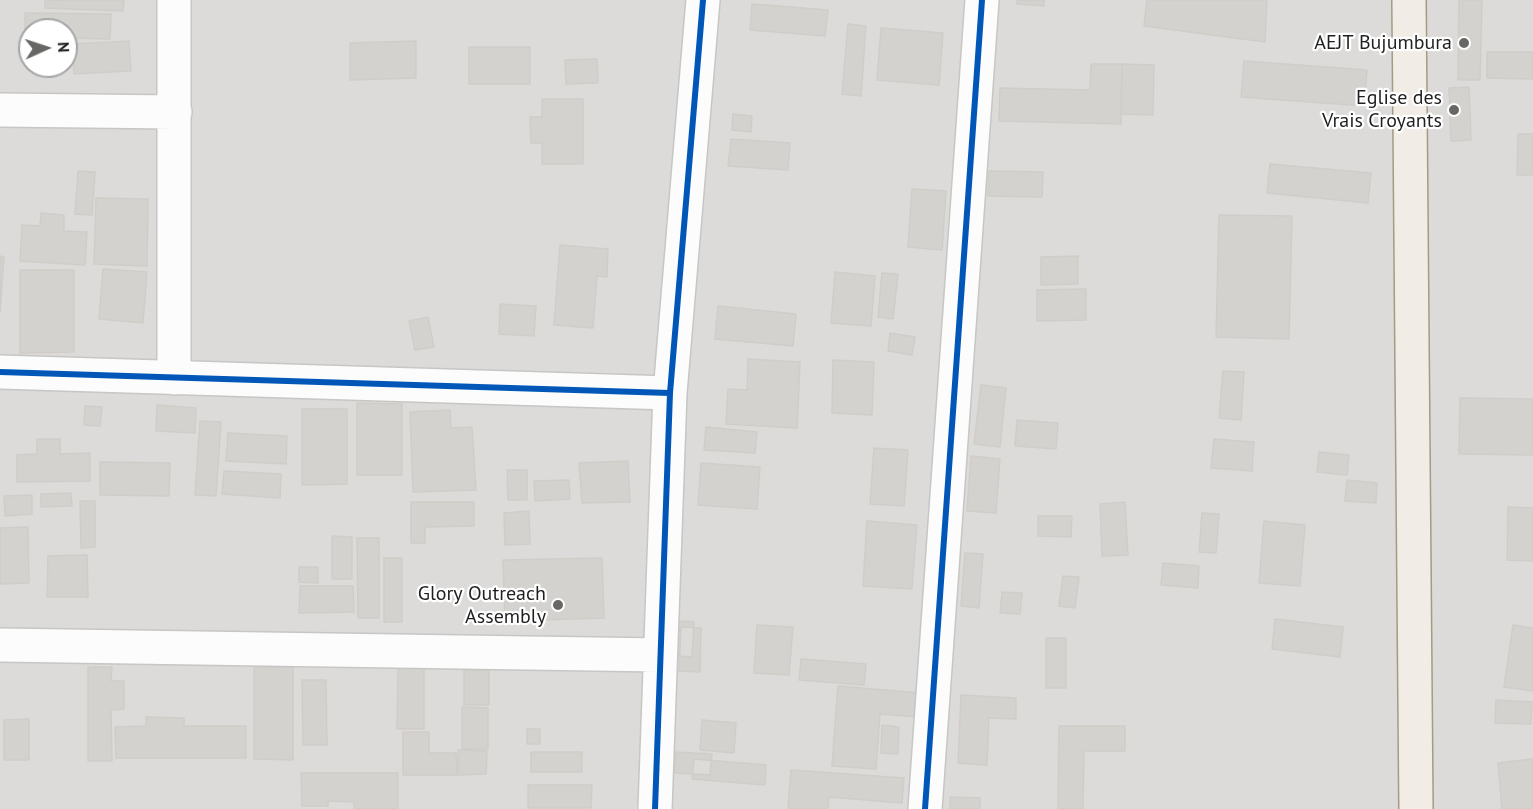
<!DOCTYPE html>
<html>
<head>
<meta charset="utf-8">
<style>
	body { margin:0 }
	#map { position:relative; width:1533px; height:809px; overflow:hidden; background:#edece8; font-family:"PT Sans",sans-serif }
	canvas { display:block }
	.north { position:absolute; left:18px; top:18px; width:60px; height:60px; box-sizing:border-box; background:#fff; border:2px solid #a5a5a5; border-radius:50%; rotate:87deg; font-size:16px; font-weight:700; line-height:24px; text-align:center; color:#1f1f1f }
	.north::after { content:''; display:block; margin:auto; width:21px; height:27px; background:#676765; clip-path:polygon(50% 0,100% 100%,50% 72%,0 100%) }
</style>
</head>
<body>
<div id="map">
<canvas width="1533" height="809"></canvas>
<div class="north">N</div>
</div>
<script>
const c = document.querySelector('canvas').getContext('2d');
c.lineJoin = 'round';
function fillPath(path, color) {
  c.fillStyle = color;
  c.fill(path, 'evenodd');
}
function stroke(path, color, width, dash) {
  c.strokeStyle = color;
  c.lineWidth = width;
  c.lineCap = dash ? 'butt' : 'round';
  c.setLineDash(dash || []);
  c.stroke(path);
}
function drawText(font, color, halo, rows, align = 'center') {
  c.font = font + ' "PT Sans",sans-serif';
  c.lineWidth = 4.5;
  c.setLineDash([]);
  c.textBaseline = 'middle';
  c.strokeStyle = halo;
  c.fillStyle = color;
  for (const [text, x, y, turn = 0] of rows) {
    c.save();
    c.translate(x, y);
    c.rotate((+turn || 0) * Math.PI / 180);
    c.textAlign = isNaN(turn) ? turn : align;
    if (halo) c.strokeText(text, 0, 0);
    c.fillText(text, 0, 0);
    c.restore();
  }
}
fillPath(new Path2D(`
	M 0,0 L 1533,0 L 1533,809 L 0,809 ZM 30,30 L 66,30 L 66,66 L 30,66 Z`), '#dcdbd9');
const building = new Path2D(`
	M 45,0 L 124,0 L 123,11 L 45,8 Z
	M 1017,0 L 1044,0 L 1044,6 L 1017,4 Z
	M 1147,0 L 1267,0 L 1265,42 L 1144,26 Z
	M 1459,0 L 1482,0 L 1480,80 L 1458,80 Z
	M 752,4 L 828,10 L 825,36 L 750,30 Z
	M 25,13 L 111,14 L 110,39 L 66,38 L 66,30 L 30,30 L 30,38 L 25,37 Z
	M 848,24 L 866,26 L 861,96 L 842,94 Z
	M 881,28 L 943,33 L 939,85 L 877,80 Z
	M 129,41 L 131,71 L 74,74 L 72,44 Z
	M 416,41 L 416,78 L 350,80 L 350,43 Z
	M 469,47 L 530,47 L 530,84 L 469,84 Z
	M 1487,52 L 1533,52 L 1532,79 L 1487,78 Z
	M 597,59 L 598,83 L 566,84 L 565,60 Z
	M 1244,61 L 1367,70 L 1364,106 L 1241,97 Z
	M 1091,64 L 1122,64 L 1121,124 L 999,121 L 1000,88 L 1090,90 Z
	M 1122,64 L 1154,65 L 1153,115 L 1121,114 Z
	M 1469,87 L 1471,140 L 1451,141 L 1449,88 Z
	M 542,99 L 583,99 L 583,164 L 542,164 L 542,143 L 531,143 L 530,117 L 542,117 Z
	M 733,114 L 752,116 L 751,132 L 732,130 Z
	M 1518,134 L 1533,134 L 1533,175 L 1517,175 Z
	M 731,139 L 790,143 L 788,170 L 728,166 Z
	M 1270,164 L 1371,173 L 1368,203 L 1267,193 Z
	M 78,171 L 95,172 L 92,215 L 75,214 Z
	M 989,171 L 1043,172 L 1042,197 L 988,196 Z
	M 912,189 L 946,191 L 942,250 L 908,247 Z
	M 96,198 L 148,199 L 147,266 L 94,264 Z
	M 41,213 L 64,215 L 64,231 L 87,232 L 85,265 L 20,261 L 22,225 L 40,226 Z
	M 1219,215 L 1292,216 L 1289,339 L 1216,337 Z
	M 560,245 L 608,249 L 607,277 L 597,276 L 593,328 L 554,325 Z
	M 0,256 L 4,257 L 0,312 Z
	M 1078,256 L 1078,284 L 1041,285 L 1041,257 Z
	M 103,269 L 147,272 L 143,323 L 99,319 Z
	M 20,270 L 74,270 L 74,352 L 20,353 Z
	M 835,272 L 875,276 L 871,326 L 831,323 Z
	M 882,273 L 898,274 L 893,319 L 878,317 Z
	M 1086,289 L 1086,320 L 1037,321 L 1037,290 Z
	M 500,304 L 536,306 L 534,336 L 499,334 Z
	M 718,306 L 796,314 L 793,346 L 715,339 Z
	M 428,317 L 434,347 L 415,350 L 409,321 Z
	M 890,333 L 915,337 L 912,355 L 888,351 Z
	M 748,359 L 800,362 L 797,428 L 726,424 L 728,389 L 747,390 Z
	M 833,360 L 874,362 L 872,415 L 832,413 Z
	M 1223,371 L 1244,372 L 1241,420 L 1219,418 Z
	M 981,385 L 1006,388 L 1000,447 L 974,444 Z
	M 1460,398 L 1533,399 L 1533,455 L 1459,454 Z
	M 357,403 L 402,404 L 402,475 L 357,475 Z
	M 157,405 L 196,408 L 195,433 L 156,431 Z
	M 85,406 L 102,407 L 100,426 L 84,425 Z
	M 302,409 L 347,409 L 347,484 L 302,485 Z
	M 450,410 L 451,428 L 472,427 L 476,490 L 413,492 L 410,412 Z
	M 1017,420 L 1058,423 L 1056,449 L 1015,446 Z
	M 200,421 L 221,422 L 216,496 L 195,495 Z
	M 706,427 L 757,432 L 755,453 L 704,450 Z
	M 228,433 L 287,436 L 286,464 L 226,461 Z
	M 37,439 L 60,439 L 60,454 L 90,453 L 90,481 L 17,482 L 17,455 L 37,454 Z
	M 1214,439 L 1254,442 L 1252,471 L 1211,468 Z
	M 874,448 L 908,450 L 904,506 L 870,504 Z
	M 1319,452 L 1349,455 L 1347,475 L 1317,472 Z
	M 971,456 L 1000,459 L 996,513 L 967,511 Z
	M 628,461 L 630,502 L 582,503 L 579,463 Z
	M 100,462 L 170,463 L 169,496 L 100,495 Z
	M 701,463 L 760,467 L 757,509 L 698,505 Z
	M 507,470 L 527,470 L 527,500 L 508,500 Z
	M 224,471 L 281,474 L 280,498 L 222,494 Z
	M 569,480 L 570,499 L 535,501 L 534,481 Z
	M 1347,480 L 1377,483 L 1376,503 L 1345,501 Z
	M 71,493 L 72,506 L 41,507 L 41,494 Z
	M 32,495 L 32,514 L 5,516 L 4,496 Z
	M 80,501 L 95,501 L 95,547 L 81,548 Z
	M 411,502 L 474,502 L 474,526 L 425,527 L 425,543 L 411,543 Z
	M 1125,502 L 1128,555 L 1102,556 L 1100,504 Z
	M 1508,507 L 1533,508 L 1533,561 L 1507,560 Z
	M 529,511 L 530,544 L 505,545 L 504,513 Z
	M 1202,513 L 1219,514 L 1216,553 L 1199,552 Z
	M 1038,516 L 1072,516 L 1071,537 L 1038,536 Z
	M 867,521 L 917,525 L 912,589 L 863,586 Z
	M 1264,521 L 1305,525 L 1300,586 L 1259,583 Z
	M 28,527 L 29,583 L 0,584 L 0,528 Z
	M 332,536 L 352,537 L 352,579 L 332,579 Z
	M 357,538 L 379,538 L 379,618 L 358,618 Z
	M 965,553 L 983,554 L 979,608 L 961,606 Z
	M 87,555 L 88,597 L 47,597 L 48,556 Z
	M 384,558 L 402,558 L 402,622 L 384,622 Z
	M 602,558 L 604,618 L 505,621 L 503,560 Z
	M 1163,563 L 1199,566 L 1198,588 L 1161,585 Z
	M 299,567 L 318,567 L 318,583 L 299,582 Z
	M 1063,576 L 1079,577 L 1075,608 L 1059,606 Z
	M 300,586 L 353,586 L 354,612 L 299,613 Z
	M 1002,592 L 1022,593 L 1020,614 L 1000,613 Z
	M 1275,619 L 1343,627 L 1340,657 L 1272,649 Z
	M 666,620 L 694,622 L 692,657 L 664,655 Z
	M 757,625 L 793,627 L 789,675 L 754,673 Z
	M 1513,625 L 1533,628 L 1533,691 L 1504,687 Z
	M 681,627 L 701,628 L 700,672 L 679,671 Z
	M 1046,638 L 1066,638 L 1066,688 L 1046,688 Z
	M 801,659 L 866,664 L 864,685 L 799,680 Z
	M 424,666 L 424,729 L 397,729 L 398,667 Z
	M 88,667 L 112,667 L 111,681 L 124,681 L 124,709 L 111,710 L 112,761 L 88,761 Z
	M 254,667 L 293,667 L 293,760 L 254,759 Z
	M 464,670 L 489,670 L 489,705 L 464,705 Z
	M 302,680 L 326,680 L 327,745 L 303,745 Z
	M 838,686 L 920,693 L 919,717 L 880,714 L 876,769 L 832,766 Z
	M 961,695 L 1016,698 L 1016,719 L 989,718 L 987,765 L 958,763 Z
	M 1496,700 L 1532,702 L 1531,724 L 1495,723 Z
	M 462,707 L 488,708 L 488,749 L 462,749 Z
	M 146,717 L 184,718 L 184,726 L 246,726 L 246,758 L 116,758 L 115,727 L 146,726 Z
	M 29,719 L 29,760 L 4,760 L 4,720 Z
	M 702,720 L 736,723 L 734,753 L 700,750 Z
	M 882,725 L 899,727 L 898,754 L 881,753 Z
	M 1059,726 L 1125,726 L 1125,751 L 1084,751 L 1083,809 L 1058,809 Z
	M 527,729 L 540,729 L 540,744 L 527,744 Z
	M 403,732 L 429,732 L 429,753 L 456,753 L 457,775 L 403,775 Z
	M 458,750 L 487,751 L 486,774 L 458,775 Z
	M 531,752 L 582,752 L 582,772 L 531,772 Z
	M 676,752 L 712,754 L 710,775 L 674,773 Z
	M 694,759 L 766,765 L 765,785 L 692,779 Z
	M 1532,759 L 1533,809 L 1502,809 L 1498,763 Z
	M 791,770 L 904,778 L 902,803 L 829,797 L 828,809 L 788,809 Z
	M 301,773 L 398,773 L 398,809 L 354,809 L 354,802 L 328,801 L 328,806 L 302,806 Z
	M 528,785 L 592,785 L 591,808 L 528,808 Z
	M 950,797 L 980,798 L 980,809 L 950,809 Z`);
fillPath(building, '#d4d2cf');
stroke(building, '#d0cdc9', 1.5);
const street = new Path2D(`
	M 0,110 L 175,112
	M 0,372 L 670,393
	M 174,378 L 174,0
	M 0,645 L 660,655
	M 655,809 L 670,393 L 703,0
	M 925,809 L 982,0`);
const primary = new Path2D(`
	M 1409,0 L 1416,809`);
stroke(street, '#c6c6c4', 36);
stroke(primary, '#a49b84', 36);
stroke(street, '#fcfcfc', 33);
stroke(primary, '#f1ece5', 33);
stroke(new Path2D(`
	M 0,372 L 670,393
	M 655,809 L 670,393 L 703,0
	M 925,809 L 982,0`), '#0057b8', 6);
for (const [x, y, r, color] of [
	[1464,43,6,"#676765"],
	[1454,110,6,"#676765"],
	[558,605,6,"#676765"]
]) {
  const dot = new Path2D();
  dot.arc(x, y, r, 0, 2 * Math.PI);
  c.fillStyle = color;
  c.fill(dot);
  stroke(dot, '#fff', 2);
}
drawText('20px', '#1f1f1f', '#fff', [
	["AEJT Bujumbura",1452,43],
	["Eglise des",1442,98],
	["Vrais Croyants",1442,121],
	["Glory Outreach",546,594],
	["Assembly",546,617]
], 'right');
</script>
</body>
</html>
